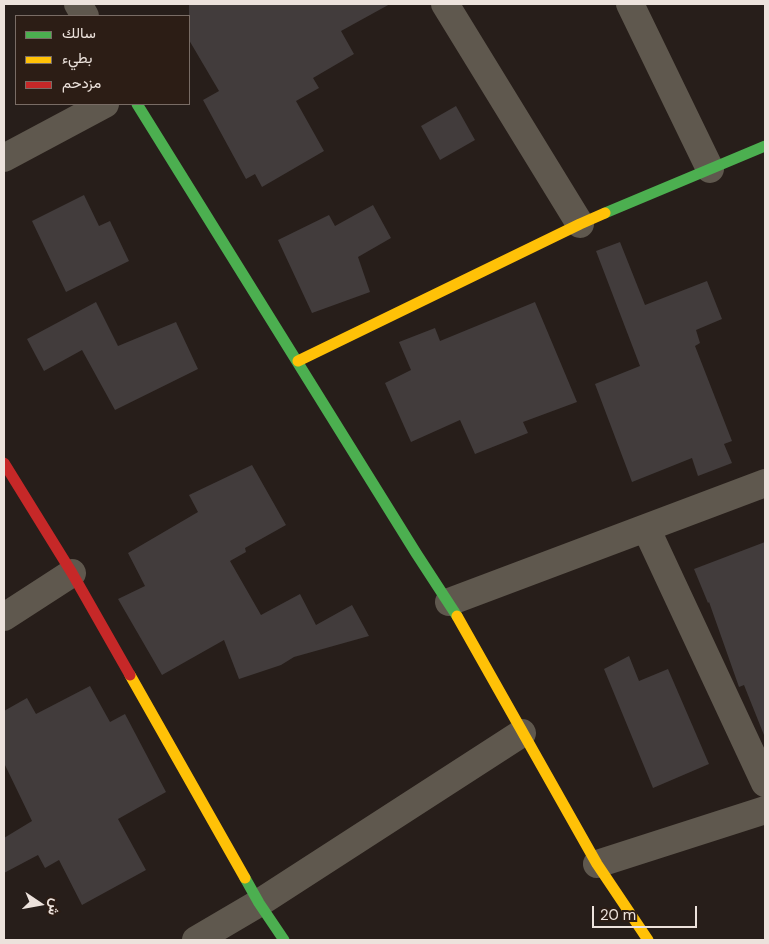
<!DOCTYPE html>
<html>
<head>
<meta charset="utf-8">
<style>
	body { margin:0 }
	#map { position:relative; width:769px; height:944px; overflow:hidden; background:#271e1a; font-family:"DM Sans",Vazirmatn,sans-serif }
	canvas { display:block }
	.frame { position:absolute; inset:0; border:5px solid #ece2dc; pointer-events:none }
	.legend { position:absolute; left:15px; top:15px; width:175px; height:90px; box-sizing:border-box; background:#2c1d15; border:1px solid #796c65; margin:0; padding:6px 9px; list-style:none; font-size:15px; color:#ece2dc }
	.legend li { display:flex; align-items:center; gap:10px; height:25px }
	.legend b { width:25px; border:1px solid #796c65 }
	.north { position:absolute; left:15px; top:879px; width:50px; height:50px; -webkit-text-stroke:4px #2c1d15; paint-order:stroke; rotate:102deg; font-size:14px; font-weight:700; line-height:20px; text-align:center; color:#ece2dc }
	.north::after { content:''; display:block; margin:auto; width:18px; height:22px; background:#ece2dc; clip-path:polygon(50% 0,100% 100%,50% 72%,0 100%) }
	.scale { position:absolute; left:592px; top:906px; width:105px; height:22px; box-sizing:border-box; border:2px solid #ece2dc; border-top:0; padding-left:6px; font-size:15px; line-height:18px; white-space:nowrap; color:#ece2dc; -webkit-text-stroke:4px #2c1d15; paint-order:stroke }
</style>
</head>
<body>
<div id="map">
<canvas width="769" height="944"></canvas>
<div class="frame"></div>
<ul class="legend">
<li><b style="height:6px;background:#4caf50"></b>سالك</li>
<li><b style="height:6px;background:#ffc107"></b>بطيء</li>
<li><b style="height:6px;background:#c62828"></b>مزدحم</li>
</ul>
<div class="north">ش</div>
<div class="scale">20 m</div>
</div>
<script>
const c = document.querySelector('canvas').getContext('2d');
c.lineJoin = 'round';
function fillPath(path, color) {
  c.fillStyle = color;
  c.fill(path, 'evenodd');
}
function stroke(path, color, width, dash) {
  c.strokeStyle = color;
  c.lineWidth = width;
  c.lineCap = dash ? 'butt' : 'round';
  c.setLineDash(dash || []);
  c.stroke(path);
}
fillPath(new Path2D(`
	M 189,4 L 390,4 L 341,31 L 354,54 L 313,78 L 319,88 L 296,101 L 324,151 L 262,187 L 255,174 L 246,179 L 203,100 L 219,91 L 189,40 Z
	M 456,106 L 475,140 L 440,160 L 421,126 Z
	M 84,195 L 99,226 L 110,221 L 129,261 L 66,292 L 32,221 Z
	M 373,205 L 391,238 L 358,257 L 370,292 L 312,313 L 278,240 L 329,215 L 335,226 Z
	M 620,242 L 645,305 L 707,281 L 722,319 L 696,330 L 700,343 L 695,346 L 732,441 L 724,444 L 732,463 L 698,476 L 692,458 L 632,482 L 595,384 L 640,366 L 596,251 Z
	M 96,302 L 118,346 L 176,322 L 198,369 L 115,410 L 82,350 L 44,371 L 27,339 Z
	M 535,302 L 577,402 L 523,422 L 528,433 L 475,454 L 460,420 L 411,442 L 385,383 L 411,370 L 399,342 L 435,328 L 440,341 Z
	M 252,465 L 286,525 L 245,548 L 246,552 L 230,561 L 261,615 L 300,594 L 316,625 L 352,605 L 369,636 L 294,657 L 281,665 L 239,679 L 224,640 L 162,675 L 118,599 L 145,586 L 128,553 L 198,512 L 189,495 Z
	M 765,542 L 765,734 L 764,735 L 744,685 L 739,687 L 709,602 L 708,603 L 694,569 Z
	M 629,656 L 639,681 L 668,669 L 709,764 L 653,788 L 604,669 Z
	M 90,686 L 110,722 L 125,714 L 166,792 L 118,819 L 146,870 L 82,905 L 59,860 L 45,868 L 38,855 L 4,873 L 4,838 L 32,821 L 4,763 L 4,711 L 27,698 L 36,714 Z`), '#423c3c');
stroke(new Path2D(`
	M 78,4 L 85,16
	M 445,4 L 580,224
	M 630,4 L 710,169
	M 4,158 L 105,104
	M 646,528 L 765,783
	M 449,602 L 765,483
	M 4,617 L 72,573
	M 597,864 L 765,810
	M 196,940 L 259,903 L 522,733`), '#5f584e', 28);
stroke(new Path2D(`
	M 137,104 L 416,553 L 457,616
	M 605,213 L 765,146
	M 245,878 L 259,903 L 284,940`), '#4caf50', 11);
stroke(new Path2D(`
	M 298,361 L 580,224 L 605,213
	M 457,616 L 597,864 L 648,940
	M 130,675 L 245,878`), '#ffc107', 11);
stroke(new Path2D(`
	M 4,463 L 72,573 L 130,675`), '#c62828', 11);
</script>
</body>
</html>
